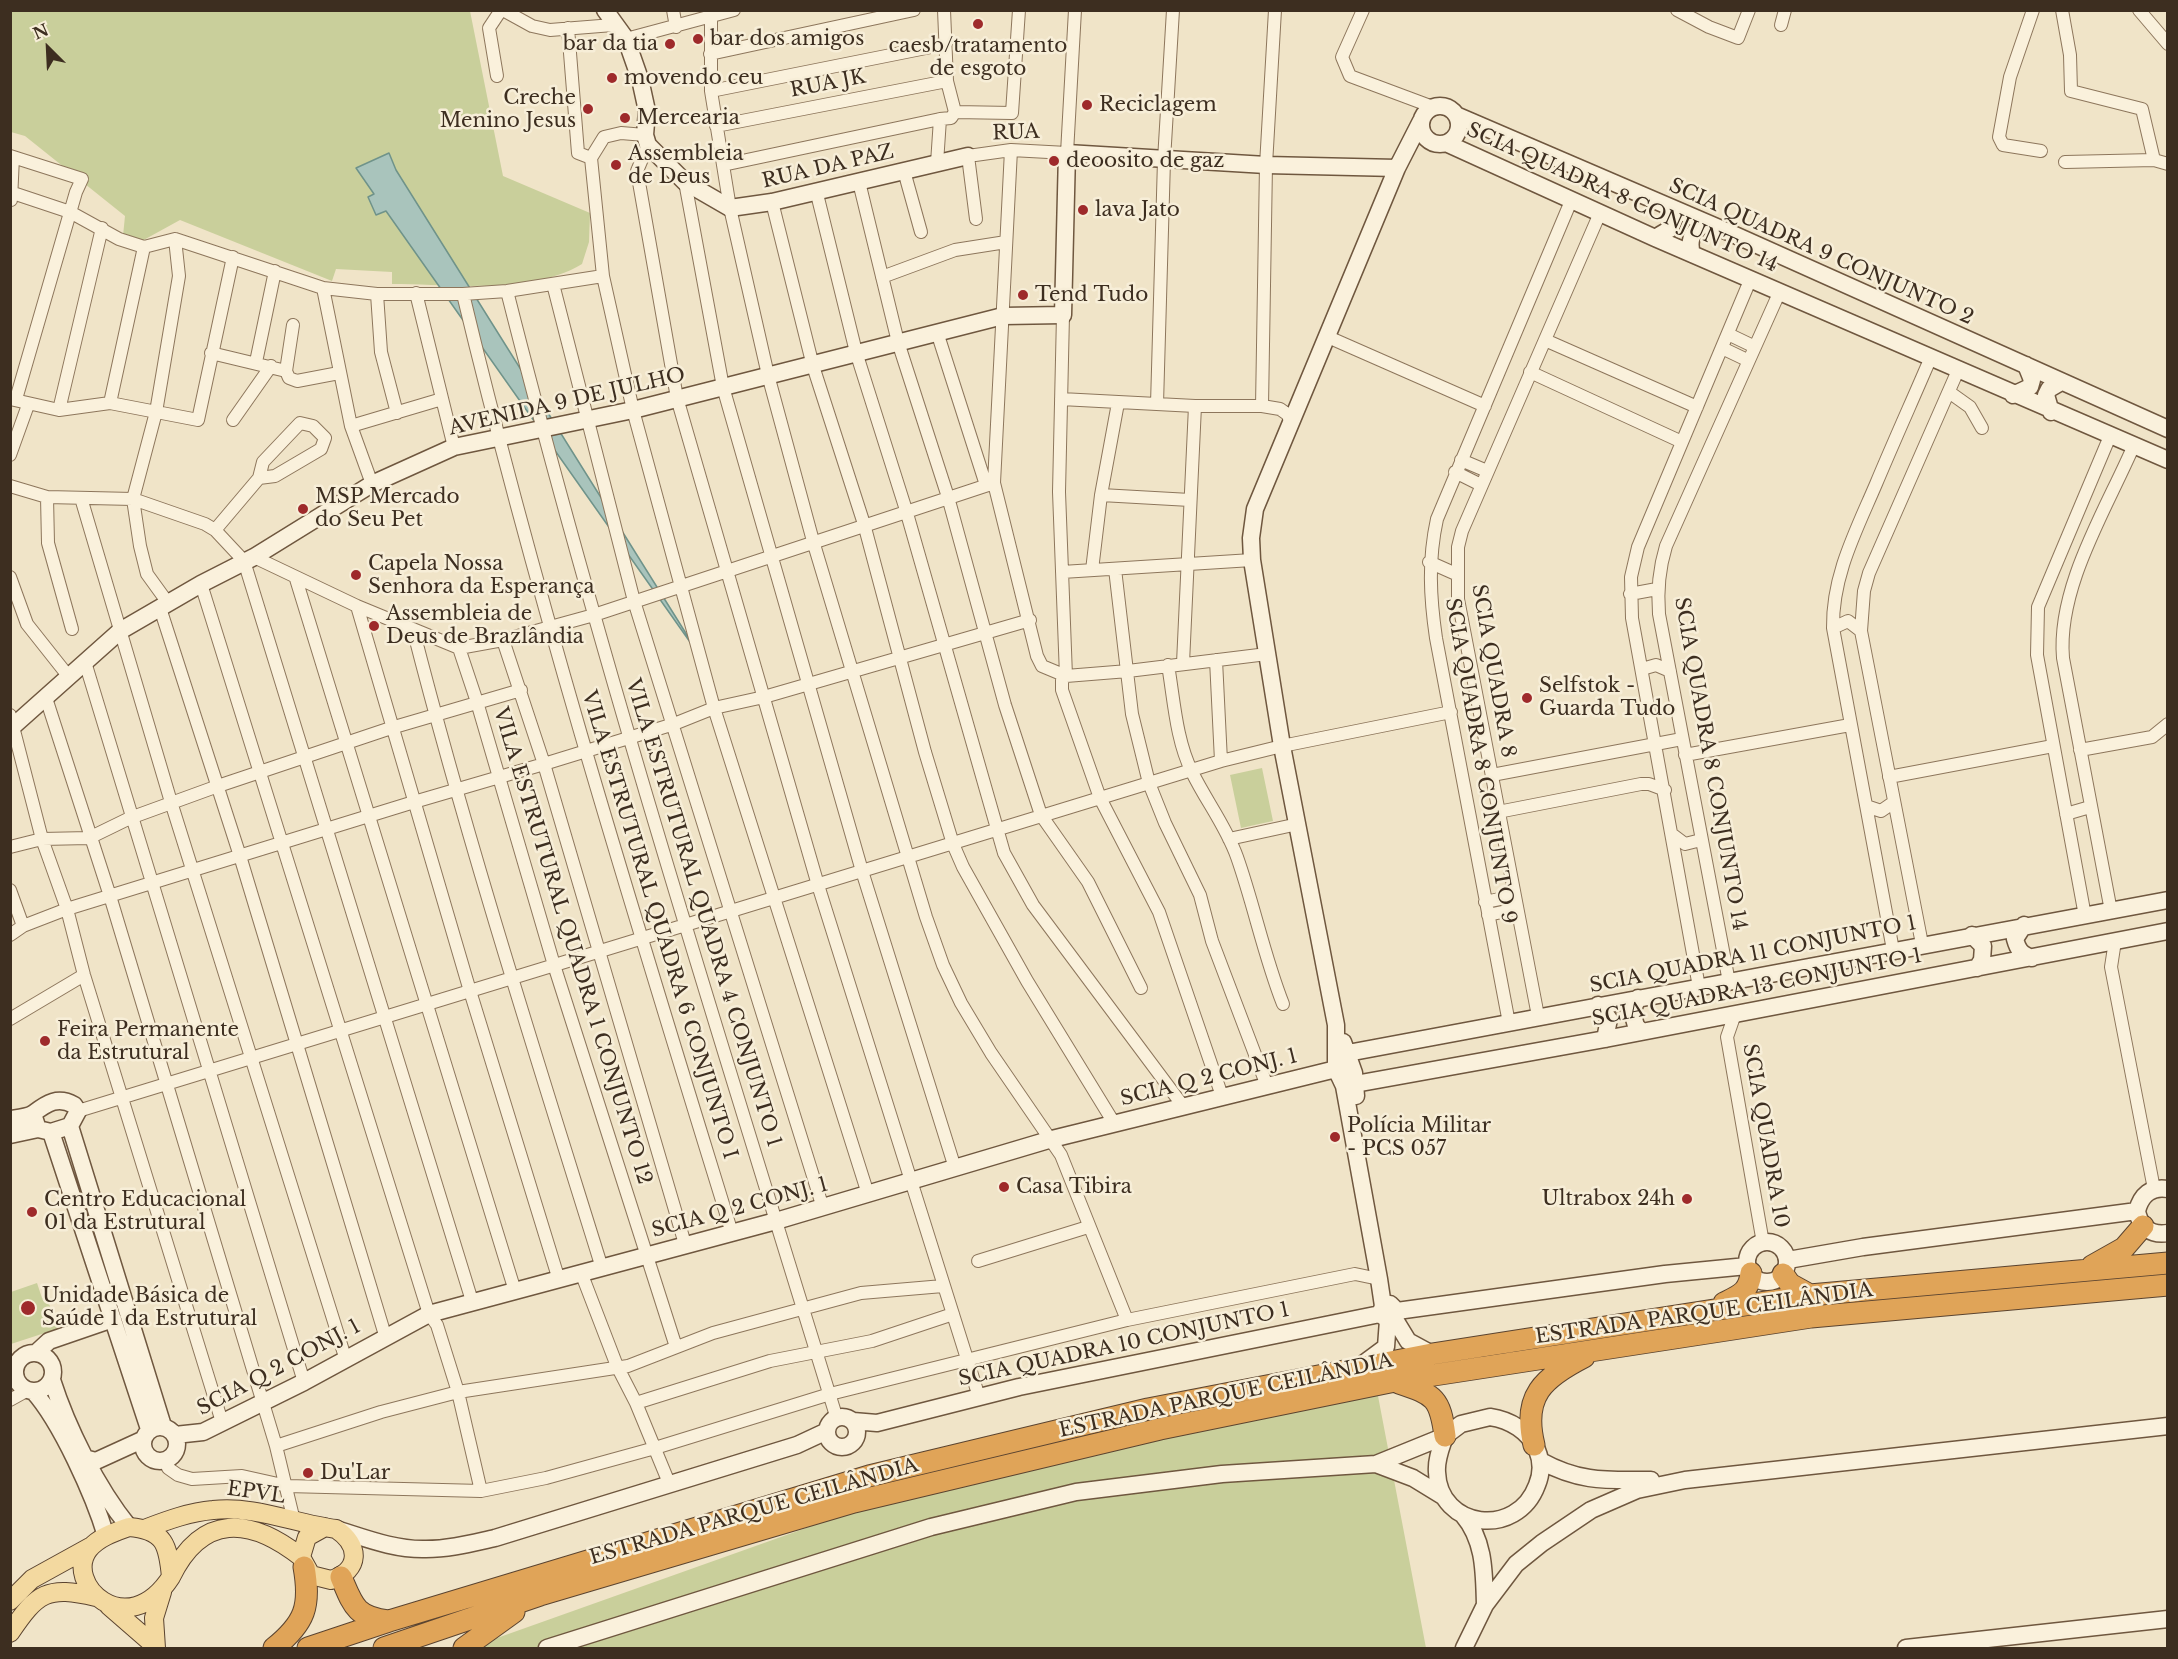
<!DOCTYPE html>
<html>
<head>
<meta charset="utf-8">
<style>
	body { margin:0 }
	#map { position:relative; width:2178px; height:1659px; overflow:hidden; background:#f0e4c8; font-family:"Libre Baskerville",serif }
	canvas { display:block }
	.frame { position:absolute; inset:0; border:12px solid #3d2e20; pointer-events:none }
	.north { position:absolute; left:18px; top:18px; width:60px; height:60px; -webkit-text-stroke:4px #f7eed8; paint-order:stroke; rotate:336deg; font-size:16px; font-weight:700; line-height:24px; text-align:center; color:#3d2e20 }
	.north::after { content:''; display:block; margin:auto; width:21px; height:27px; background:#3d2e20; clip-path:polygon(50% 0,100% 100%,50% 72%,0 100%) }
</style>
</head>
<body>
<div id="map">
<canvas width="2178" height="1659"></canvas>
<div class="frame"></div>
<div class="north">N</div>
</div>
<script>
const c = document.querySelector('canvas').getContext('2d');
c.lineJoin = 'round';
function fillPath(path, color) {
  c.fillStyle = color;
  c.fill(path, 'evenodd');
}
function stroke(path, color, width, dash) {
  c.strokeStyle = color;
  c.lineWidth = width;
  c.lineCap = dash ? 'butt' : 'round';
  c.setLineDash(dash || []);
  c.stroke(path);
}
function drawText(font, color, halo, rows, align = 'center') {
  c.font = font + ' "Libre Baskerville",serif';
  c.lineWidth = 5;
  c.setLineDash([]);
  c.textBaseline = 'middle';
  c.strokeStyle = halo;
  c.fillStyle = color;
  for (const [text, x, y, turn = 0] of rows) {
    c.save();
    c.translate(x, y);
    c.rotate((+turn || 0) * Math.PI / 180);
    c.textAlign = isNaN(turn) ? turn : align;
    if (halo) c.strokeText(text, 0, 0);
    c.fillText(text, 0, 0);
    c.restore();
  }
}
fillPath(new Path2D(`
	M 10,11 L 470,11 L 503,176 L 590,213 L 589,242 L 582,264 C 531,295 451,284 392,284 L 392,272 L 336,269 L 332,281 L 180,220 L 140,242 L 123,236 L 125,216 L 25,136 L 11,132 Z
	M 1262,768 L 1273,821 L 1241,828 L 1230,775 Z
	M 37,1283 L 42,1298 L 47,1297 L 57,1329 L 11,1344 L 11,1292 Z
	M 1374,1375 L 1426,1648 L 469,1648 L 927,1485 Z`), '#c9cf9b');
const water = new Path2D(`
	M 389,153 L 396,170 L 702,659 L 386,211 L 376,215 L 368,197 L 374,194 L 356,168 Z`);
fillPath(water, '#a9c4bc');
stroke(water, '#6f938a', 1.5);
const street = new Path2D(`
	M 503,10 L 532,26 L 550,30 L 613,25
	M 673,10 L 676,27
	M 711,10 L 711,91 L 730,208 L 768,375 L 813,541 L 926,917 L 943,965 L 961,1003 L 991,1053 L 1061,1155 L 1127,1320
	M 944,10 L 947,81 L 955,112
	M 1363,10 L 1342,57 L 1350,76 L 1433,107
	M 1677,10 L 1709,27 L 1738,38 L 1749,10
	M 2033,10 L 2010,77 L 1999,137 L 2003,145 L 2041,151
	M 2062,10 L 2070,55 L 2071,91 L 2142,109 L 2154,160
	M 2139,10 L 2168,44
	M 1781,25 L 1785,10
	M 568,28 L 578,153 L 591,158
	M 626,39 L 734,10
	M 710,54 L 914,10
	M 497,76 L 489,28 L 501,10
	M 711,91 L 946,44
	M 716,126 L 947,81
	M 645,135 L 621,133 L 604,137 L 591,158 L 603,276 L 633,410 L 714,708 L 868,1194
	M 648,145 L 637,171 L 677,398 L 818,885 L 979,1397
	M 1011,150 L 994,483 L 1037,656 L 1042,666 L 1066,676 L 1128,671 L 1267,654
	M 10,156 L 82,179 L 76,192 L 16,399
	M 2065,162 L 2154,160 L 2168,164
	M 937,163 L 940,119 L 951,118 L 955,112 L 1012,113 L 1019,10
	M 723,165 L 940,119
	M 904,171 L 921,232
	M 685,182 L 723,387 L 862,871 L 955,1168
	M 859,182 L 898,342 L 948,497 L 1005,705 L 1041,815 L 1088,882 L 1141,988
	M 816,190 L 856,352 L 906,510 L 1004,853 L 1033,905 L 1183,1106
	M 10,192 L 70,212 L 119,239 L 144,247 L 175,239 L 323,288 L 377,294 L 463,294 L 507,291 L 603,276
	M 11,200 L 13,157
	M 772,202 L 813,366 L 864,524 L 925,752 L 953,844 L 963,867 L 1027,981 L 1114,1123
	M 976,219 L 968,156 L 1011,150 L 1067,153 L 1075,10
	M 882,277 L 955,250 L 1006,242
	M 553,284 L 634,601 L 823,1208
	M 323,288 L 351,426 L 372,484
	M 507,291 C 603,671 722,1045 837,1419
	M 416,293 L 454,447
	M 377,294 L 381,352 L 397,413
	M 463,294 C 539,611 636,921 732,1233
	M 1063,315 L 1059,492 L 1066,676 L 1062,680 L 1062,690 L 1100,798 L 1159,912 L 1222,1096
	M 293,325 L 286,371 L 289,378 L 297,381 L 339,373
	M 937,332 L 986,485
	M 1728,334 L 1753,346
	M 1328,337 L 1485,406
	M 1545,340 L 1697,407
	M 1722,348 L 1747,360
	M 211,353 L 286,371
	M 256,362 L 275,271
	M 1530,372 L 1682,442
	M 1949,392 L 1970,407 L 1982,428
	M 10,399 L 59,410 L 110,403 L 198,420 L 233,257
	M 1061,399 L 1195,406 L 1262,406 L 1280,409 L 1287,414 L 1292,423
	M 110,403 L 144,247
	M 1157,404 L 1164,160 L 1173,10
	M 1262,406 L 1266,165 L 1275,10
	M 59,410 L 102,228
	M 233,420 L 271,366
	M 351,426 L 442,399
	M 10,455 L 28,405
	M 1461,460 L 1487,471
	M 1455,472 L 1481,485
	M 10,486 L 47,497 L 133,499 L 205,524 L 215,530 L 244,561 L 472,1301
	M 1101,495 L 1190,500
	M 47,497 L 48,543 L 72,629
	M 81,498 L 171,802 L 345,1357
	M 215,530 L 259,478 L 275,476 L 321,449 L 325,438 L 313,426 L 300,423 L 263,462 L 259,478
	M 254,557 L 357,606 L 459,648
	M 1429,562 L 1456,574
	M 1115,569 L 1132,714 L 1149,783 L 1165,823 L 1200,895 L 1212,941 L 1267,1086
	M 1092,570 L 1101,495 L 1118,403
	M 1062,572 L 1252,560
	M 10,577 L 27,624 L 69,677
	M 296,579 L 515,1291
	M 201,584 L 429,1314 L 437,1325 L 458,1392 L 481,1491
	M 1630,594 L 1657,589
	M 168,603 L 147,574 L 140,546 L 133,499 L 156,412 L 179,276 L 175,239
	M 357,606 L 470,991 L 559,1280
	M 160,608 L 240,856 L 385,1335
	M 1833,628 L 1848,621 L 1861,631
	M 413,629 C 468,844 536,1056 602,1268
	M 503,640 L 544,764 L 685,1244
	M 459,648 L 477,702 L 554,965 L 676,1347
	M 459,648 L 503,640 L 594,615 L 994,483
	M 1216,660 L 1221,761
	M 85,662 L 304,1382
	M 1183,663 L 1195,406
	M 1168,665 C 1174,700 1176,740 1192,772 C 1206,801 1226,826 1237,857 C 1254,905 1264,956 1283,1004
	M 1642,669 L 1656,665 L 1670,671
	M 46,698 L 110,896 L 276,1446 L 294,1521
	M 10,715 L 42,839 L 67,909 L 84,975 L 222,1422
	M 2080,750 L 2152,737 L 2168,724
	M 1685,755 L 1850,725
	M 1492,775 L 1682,739
	M 1889,777 L 2053,746
	M 1866,806 L 1881,811 L 1894,802
	M 1498,812 L 1641,784 L 1649,784 L 1665,790
	M 2066,814 L 2090,807
	M 1673,835 L 1685,844 L 1701,840
	M 1229,839 L 1298,824
	M 10,847 L 42,839 L 89,838 L 130,818 L 218,786 L 391,728 L 521,690
	M 10,890 L 23,926
	M 1485,902 L 1514,896
	M 2111,911 L 2063,658 C 2057,587 2106,510 2134,445
	M 1488,915 L 1516,909
	M 2085,916 L 2037,655 L 2038,607 L 2110,436
	M 10,935 L 23,926 L 67,909 L 414,802 L 544,764 L 674,724 L 714,708 L 764,697 L 1030,620
	M 2115,941 L 2111,967 L 2154,1189
	M 1922,944 L 1861,631 L 1864,591 L 1869,573 L 1959,368
	M 1893,950 L 1833,628 C 1832,576 1856,531 1876,484 C 1894,441 1913,399 1931,357
	M 1729,982 L 1659,614 C 1657,589 1659,569 1666,546 L 1780,291
	M 1699,987 L 1632,618 L 1631,577 L 1638,547 L 1751,278
	M 1735,1014 L 1727,1037 L 1763,1243
	M 1538,1016 L 1458,599 L 1458,547 L 1462,531 L 1600,213
	M 10,1019 L 84,975
	M 1509,1023 L 1436,638 C 1430,597 1428,560 1437,519 L 1571,201
	M 78,1111 L 1221,761 L 1282,746 L 1451,712
	M 978,1261 L 1088,1227
	M 582,1275 L 617,1366 L 636,1403 L 669,1483
	M 10,1400 L 28,1390
	M 636,1403 L 770,1361 L 872,1341 L 953,1314
	M 276,1446 L 381,1412 L 458,1392 L 628,1366 L 713,1333 L 861,1293 L 943,1286
	M 165,1460 L 168,1468 L 178,1475 L 192,1479 L 242,1476 L 287,1486 L 481,1491 L 546,1478 L 655,1448 L 830,1394 L 1127,1320 L 1355,1274 L 1379,1279`);
const secondary = new Path2D(`
	M 605,10 L 626,39 L 640,79 L 647,111 L 645,135 L 648,145 L 685,182 L 730,208 L 772,202 L 968,156
	M1421 125a19 19 0 1 1 38 0a19 19 0 1 1-38 0Z
	M 1456,115 L 1726,231 L 2168,429
	M 1446,143 L 1655,238 L 2168,460
	M 1655,238 L 1670,229 L 1673,222 L 1668,208
	M 1692,254 C 1688,240 1692,231 1705,224
	M 2013,395 L 2030,387 L 2032,380 L 2026,365
	M 2051,412 L 2046,395 L 2049,389 L 2061,382
	M 10,729 L 120,631 L 201,584 L 254,557 L 372,484 L 454,447 L 633,410 L 1003,316 L 1063,315 L 1067,153 L 1266,165 L 1397,168
	M 2024,925 L 2015,939 C 2018,950 2021,954 2032,958
	M 1972,935 L 1983,946 L 1982,960 L 1977,968
	M 1638,998 L 1632,1011 L 1636,1026 L 1641,1031
	M 1598,1005 L 1609,1019 L 1605,1039
	M 1343,1042 L 1354,1073 L 1356,1096
	M 1337,1055 L 2168,900
	M 1344,1086 L 1605,1039 L 2168,931
	M 10,1119 C 17,1118 29,1117 34,1113 C 47,1103 58,1096 74,1105 L 78,1111 L 70,1126 L 51,1132 L 38,1129 L 33,1114
	M 70,1126 L 163,1426
	M 51,1132 L 149,1429
	M 10,1135 L 38,1129
	M 2168,1189 C 2151,1186 2141,1195 2137,1211 C 2140,1227 2151,1236 2168,1233
	M1747 1262a20 20 0 1 1 40 0a20 20 0 1 1-40 0Z
	M 1788,1260 L 1863,1247 L 2137,1211
	M 1383,1306 L 1390,1304 L 1397,1311 L 1394,1318 L 1388,1320 L 1380,1314 L 1383,1306 L 1379,1279 L 1344,1086 L 1336,1069 L 1336,1025 L 1282,746 L 1252,560 L 1251,538 L 1255,509 L 1397,168 L 1421,121
	M 1397,1311 L 1665,1274 L 1747,1266
	M 1394,1318 L 1408,1341 L 1432,1354
	M 36,1353 L 49,1341 L 113,1319
	M15 1372a19 19 0 1 1 38 0a19 19 0 1 1-38 0Z
	M 1363,1364 L 1386,1347 L 1388,1320
	M 52,1380 C 67,1427 97,1488 129,1527
	M 33,1391 C 61,1422 94,1496 106,1536
	M 1490,1417 C 1510,1420 1529,1431 1537,1450 C 1542,1462 1542,1473 1537,1485 C 1517,1539 1439,1529 1437,1472 C 1436,1459 1441,1448 1445,1436 L 1461,1424 Z
	M827 1432a15 15 0 1 1 30 0a15 15 0 1 1-30 0Z
	M 853,1421 L 877,1423 L 1019,1387 L 1380,1314
	M143 1444a17 17 0 1 1 34 0a17 17 0 1 1-34 0Z
	M 175,1435 L 203,1432 L 304,1382 L 429,1314 L 776,1221 L 1052,1139 L 1336,1069
	M 88,1459 L 96,1461 L 142,1440
	M 1541,1461 C 1581,1483 1608,1480 1651,1480
	M 1376,1464 L 1445,1436
	M 1463,1515 C 1485,1541 1484,1573 1485,1605
	M 336,1529 C 365,1538 395,1550 426,1549 C 450,1549 472,1543 495,1538 L 797,1445 L 827,1431
	M 547,1648 L 931,1527 L 1076,1492 L 1222,1474 L 1376,1464 L 1413,1478 L 1444,1497
	M 1464,1648 L 1485,1605 L 1516,1564 L 1542,1543 L 1591,1510 L 1637,1490 L 1685,1480 L 2168,1426
	M 1906,1648 L 2168,1619`);
const primary = new Path2D(`
	M 129,1527 C 165,1530 168,1545 171,1577 C 127,1645 62,1583 89,1549 C 99,1537 115,1532 129,1527 Z
	M 147,1528 C 168,1520 190,1512 213,1510 C 254,1505 296,1524 336,1529 C 360,1545 361,1570 331,1580 L 311,1575 L 301,1557 L 307,1537 L 325,1527
	M 171,1577 C 202,1513 250,1517 301,1557
	M 10,1601 L 32,1579 L 90,1547
	M 109,1606 L 155,1646
	M 10,1633 C 37,1593 47,1585 96,1597
	M 156,1648 L 154,1618 L 162,1592`);
const highway = new Path2D(`
	M 2092,1266 L 2124,1248 L 2143,1226
	M 1783,1274 L 1790,1284 L 1810,1295
	M 1724,1303 C 1740,1295 1749,1292 1751,1273
	M 1399,1383 C 1435,1395 1440,1398 1445,1436
	M 1534,1445 C 1522,1396 1543,1378 1584,1357
	M 341,1577 C 353,1605 355,1617 388,1621
	M 274,1648 C 305,1623 311,1606 304,1567
	M 308,1648 L 389,1621 L 869,1476 L 1148,1409 L 1432,1354 L 1810,1295 L 2168,1263
	M 384,1648 L 540,1595 L 854,1502 L 1160,1429 L 1395,1381 L 1811,1317 L 2168,1285
	M 464,1648 L 514,1612`);
stroke(street, '#8d765c', 14);
stroke(secondary, '#6f573f', 19);
stroke(primary, '#5b4430', 20);
stroke(highway, '#5b4430', 23);
stroke(street, '#faf1dc', 12);
stroke(secondary, '#faf1dc', 16);
stroke(primary, '#f3d9a0', 18);
stroke(highway, '#e0a458', 21);
for (const [x, y, r, color] of [
	[978,24,6,"#9e2a2b"],
	[698,39,6,"#9e2a2b"],
	[670,44,6,"#9e2a2b"],
	[612,78,6,"#9e2a2b"],
	[1087,105,6,"#9e2a2b"],
	[588,109,6,"#9e2a2b"],
	[625,118,6,"#9e2a2b"],
	[1054,161,6,"#9e2a2b"],
	[616,165,6,"#9e2a2b"],
	[1083,210,6,"#9e2a2b"],
	[1023,295,6,"#9e2a2b"],
	[303,509,6,"#9e2a2b"],
	[356,575,6,"#9e2a2b"],
	[374,626,6,"#9e2a2b"],
	[1527,698,6,"#9e2a2b"],
	[45,1041,6,"#9e2a2b"],
	[1335,1137,6,"#9e2a2b"],
	[1004,1187,6,"#9e2a2b"],
	[1687,1199,6,"#9e2a2b"],
	[32,1212,6,"#9e2a2b"],
	[28,1308,8,"#9e2a2b"],
	[308,1473,6,"#9e2a2b"]
]) {
  const dot = new Path2D();
  dot.arc(x, y, r, 0, 2 * Math.PI);
  c.fillStyle = color;
  c.fill(dot);
  stroke(dot, '#f7eed8', 2);
}
drawText('20px', '#3d2e20', '#f7eed8', [
	["bar dos amigos",710,39],
	["bar da tia",658,44,"right"],
	["caesb/tratamento",978,46,"center"],
	["de esgoto",978,69,"center"],
	["movendo ceu",624,78],
	["Creche",576,98,"right"],
	["Menino Jesus",576,121,"right"],
	["Reciclagem",1099,105],
	["Mercearia",637,118],
	["Assembleia",628,154],
	["de Deus",628,177],
	["deoosito de gaz",1066,161],
	["lava Jato",1095,210],
	["Tend Tudo",1035,295],
	["MSP Mercado",315,497],
	["do Seu Pet",315,520],
	["Capela Nossa",368,564],
	["Senhora da Esperança",368,587],
	["Assembleia de",386,614],
	["Deus de Brazlândia",386,637],
	["Selfstok -",1539,686],
	["Guarda Tudo",1539,709],
	["Feira Permanente",57,1030],
	["da Estrutural",57,1053],
	["Polícia Militar",1347,1126],
	["- PCS 057",1347,1149],
	["Casa Tibira",1016,1187],
	["Ultrabox 24h",1675,1199,"right"],
	["Centro Educacional",44,1200],
	["01 da Estrutural",44,1223],
	["Unidade Básica de",42,1296],
	["Saúde 1 da Estrutural",42,1319],
	["Du'Lar",320,1473]
], 'left');
drawText('20px', '#3d2e20', '#f7eed8', [
	["RUA JK",828,84,-11],
	["RUA",1016,133,-2],
	["RUA DA PAZ",828,167,-13],
	["SCIA QUADRA 8 CONJUNTO 14",1622,198,24],
	["SCIA QUADRA 9 CONJUNTO 2",1821,252,24],
	["AVENIDA 9 DE JULHO",567,402,-13],
	["SCIA QUADRA 8",1493,671,80],
	["SCIA QUADRA 8 CONJUNTO 9",1480,761,80],
	["SCIA QUADRA 8 CONJUNTO 14",1710,764,80],
	["VILA ESTRUTURAL QUADRA 4 CONJUNTO 1",703,913,73],
	["VILA ESTRUTURAL QUADRA 6 CONJUNTO I",659,925,73],
	["VILA ESTRUTURAL QUADRA 1 CONJUNTO 12",572,946,73],
	["SCIA QUADRA 11 CONJUNTO 1",1753,955,-11],
	["SCIA QUADRA 13 CONJUNTO 1",1757,988,-11],
	["SCIA Q 2 CONJ. 1",1209,1078,-14],
	["SCIA QUADRA 10",1765,1136,80],
	["SCIA Q 2 CONJ. 1",740,1208,-15],
	["ESTRADA PARQUE CEILÂNDIA",1704,1314,-8],
	["SCIA QUADRA 10 CONJUNTO 1",1124,1345,-12],
	["SCIA Q 2 CONJ. 1",279,1368,-28],
	["ESTRADA PARQUE CEILÂNDIA",1226,1396,-12],
	["EPVL",256,1493,8],
	["ESTRADA PARQUE CEILÂNDIA",754,1512,-16]
]);
</script>
</body>
</html>
